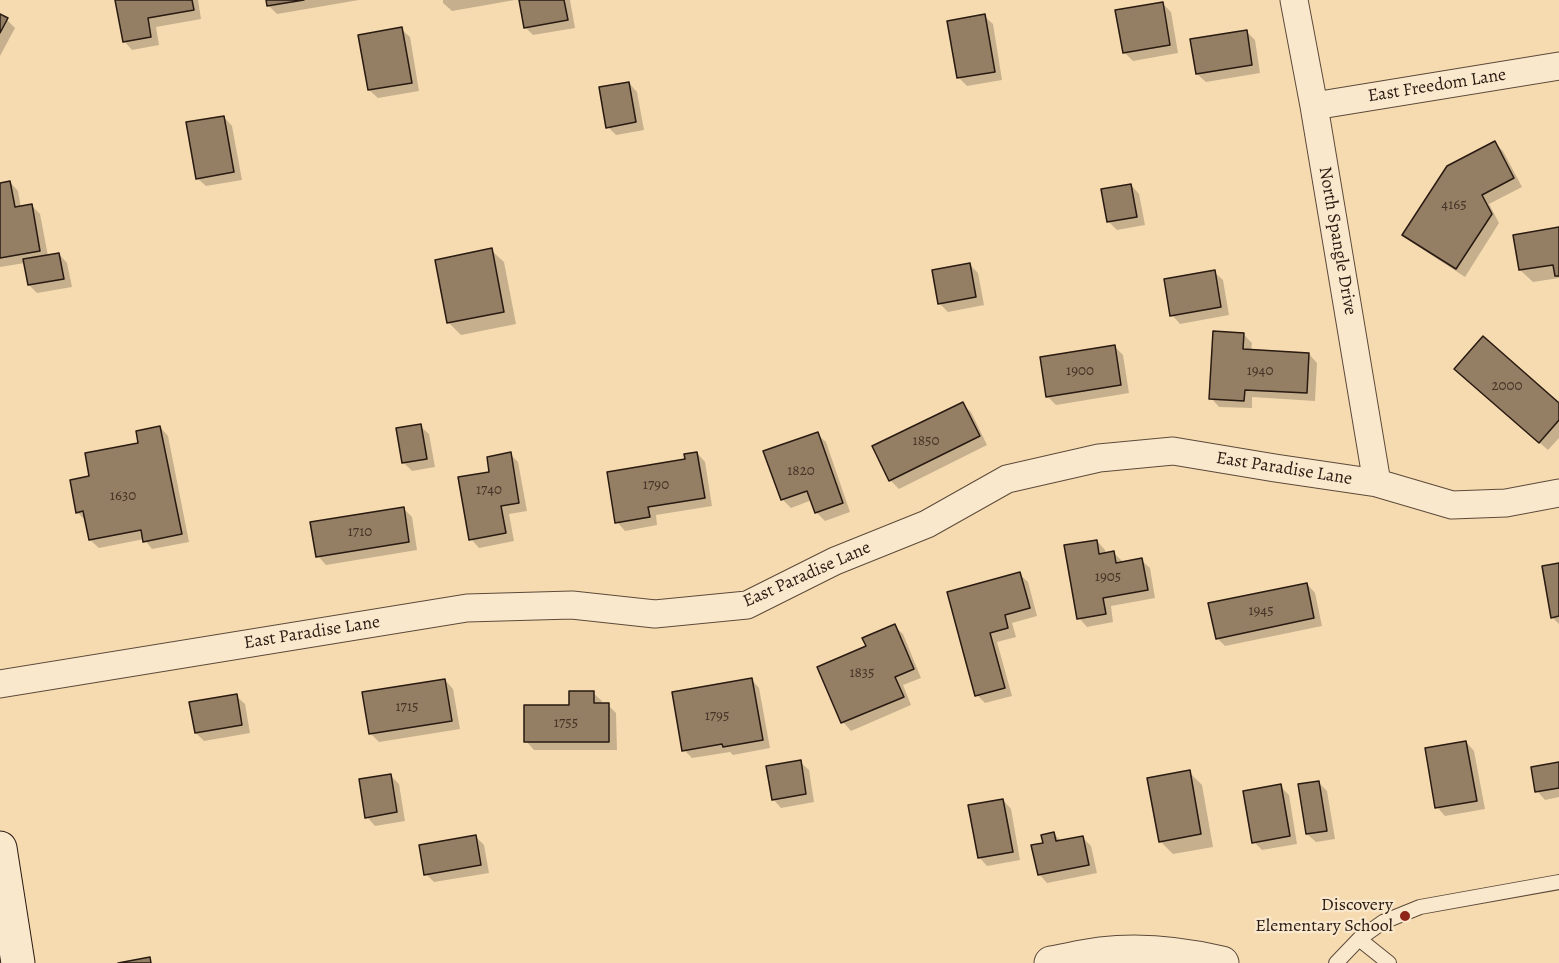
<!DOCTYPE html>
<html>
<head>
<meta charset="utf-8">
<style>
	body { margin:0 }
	canvas { display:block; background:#f7dbb0 }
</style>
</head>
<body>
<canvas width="1559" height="963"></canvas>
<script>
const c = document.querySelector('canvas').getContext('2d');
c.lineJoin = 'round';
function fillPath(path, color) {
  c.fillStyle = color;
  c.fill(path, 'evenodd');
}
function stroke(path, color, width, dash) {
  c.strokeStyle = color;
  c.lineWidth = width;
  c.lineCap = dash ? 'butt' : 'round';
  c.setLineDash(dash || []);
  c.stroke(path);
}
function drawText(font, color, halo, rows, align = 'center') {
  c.font = font + ' Alegreya,serif';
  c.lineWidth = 4.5;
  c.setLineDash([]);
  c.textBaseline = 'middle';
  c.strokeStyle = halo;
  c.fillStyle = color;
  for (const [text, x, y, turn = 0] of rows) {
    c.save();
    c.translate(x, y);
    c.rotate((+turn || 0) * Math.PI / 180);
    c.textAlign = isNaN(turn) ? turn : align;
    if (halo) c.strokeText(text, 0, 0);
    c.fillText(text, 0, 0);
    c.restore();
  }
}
fillPath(new Path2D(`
	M 117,0 L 198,0 L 201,19 L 156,27 L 159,45 L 132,50 L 124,41 Z
	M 268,0 L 359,0 L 277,14 L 269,6 Z
	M 443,0 L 515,0 L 452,11 L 443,3 Z
	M 520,0 L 570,0 L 575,28 L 533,35 L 525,27 Z
	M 1162,3 L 1171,12 L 1178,53 L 1133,61 L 1124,52 Z
	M 0,16 L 7,20 L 15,28 L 0,56 Z
	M 984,16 L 993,24 L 1002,80 L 967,86 L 959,78 Z
	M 401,29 L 410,37 L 419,91 L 378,98 L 369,90 Z
	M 1246,31 L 1255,40 L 1260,73 L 1206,82 L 1197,74 Z
	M 629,83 L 637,92 L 644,130 L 616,135 L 608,127 Z
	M 224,117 L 232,126 L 242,180 L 206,186 L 197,178 Z
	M 1495,143 L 1503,151 L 1522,187 L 1489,204 L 1499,223 L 1465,277 L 1413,243 L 1404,235 Z
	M 10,182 L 18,191 L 21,208 L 32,206 L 40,214 L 48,256 L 59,254 L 67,263 L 72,287 L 37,293 L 29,285 L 25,263 L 0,267 L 0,184 Z
	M 1131,185 L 1139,194 L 1145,225 L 1117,230 L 1108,221 Z
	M 1559,228 L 1559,278 L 1533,282 L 1520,270 Z
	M 491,250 L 504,262 L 516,324 L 461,335 L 448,322 Z
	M 970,265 L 978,273 L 984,305 L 948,312 L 939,303 Z
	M 1214,272 L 1223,280 L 1229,315 L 1180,324 L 1172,315 Z
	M 1243,334 L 1252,343 L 1251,351 L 1309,354 L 1317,363 L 1315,401 L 1252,397 L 1252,408 L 1219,407 L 1211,398 Z
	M 1115,347 L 1123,355 L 1129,393 L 1056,405 L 1047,396 Z
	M 1464,377 L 1559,405 L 1559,438 L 1548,450 Z
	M 962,404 L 971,412 L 987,445 L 899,489 L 890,480 Z
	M 420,426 L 429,434 L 435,467 L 412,471 L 404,463 L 398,429 Z
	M 160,427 L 168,436 L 189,542 L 152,549 L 144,539 L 99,548 L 90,540 L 86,521 L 77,512 L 91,478 L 140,444 Z
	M 817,434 L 826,442 L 850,512 L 825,521 L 817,513 L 812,500 L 791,508 L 782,499 Z
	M 697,453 L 705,462 L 712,506 L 656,515 L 657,525 L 625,531 L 617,522 L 687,460 Z
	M 510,454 L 518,462 L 527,511 L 509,514 L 514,541 L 479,548 L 471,539 L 491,473 Z
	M 403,508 L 412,517 L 417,550 L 326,565 L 318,556 Z
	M 1097,541 L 1105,550 L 1106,554 L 1114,553 L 1122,561 L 1123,563 L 1141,560 L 1150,568 L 1155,598 L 1111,606 L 1113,622 L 1087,627 L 1079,618 Z
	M 1559,565 L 1559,624 L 1552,617 Z
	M 1019,574 L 1028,582 L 1037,616 L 1012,623 L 1016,637 L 997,642 L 1012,696 L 985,703 L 977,695 L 948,593 Z
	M 1307,584 L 1315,593 L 1322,626 L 1225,646 L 1217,638 Z
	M 894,626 L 903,634 L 921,678 L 903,685 L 911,705 L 851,731 L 843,722 L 868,647 Z
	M 751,679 L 759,688 L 770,748 L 733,755 L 730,752 L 692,758 L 684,750 Z
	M 445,680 L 453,689 L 460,729 L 379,742 L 371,734 Z
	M 593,693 L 602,701 L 601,705 L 608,705 L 616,713 L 617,750 L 534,750 L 526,741 L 570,706 Z
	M 236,696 L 245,704 L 250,733 L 204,741 L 196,733 Z
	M 1466,742 L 1474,751 L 1485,809 L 1445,816 L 1437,807 Z
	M 800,762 L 809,770 L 814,802 L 781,808 L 773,799 Z
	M 1559,763 L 1559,797 L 1545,800 L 1537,791 Z
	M 1189,772 L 1202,785 L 1213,847 L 1173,854 L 1160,841 Z
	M 390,775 L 399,784 L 405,821 L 375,826 L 367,817 Z
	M 1319,783 L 1327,791 L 1335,839 L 1316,842 L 1307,834 Z
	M 1280,786 L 1289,795 L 1297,844 L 1262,850 L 1254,842 Z
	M 1003,800 L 1011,809 L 1020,860 L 987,866 L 979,857 Z
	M 1054,834 L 1062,842 L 1083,838 L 1091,846 L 1097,873 L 1047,883 L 1039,874 L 1044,844 Z
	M 476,837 L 484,845 L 489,873 L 434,882 L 426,874 Z`), '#0003');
const building = new Path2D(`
	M 115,0 L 192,0 L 194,10 L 148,18 L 151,37 L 123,42 Z
	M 266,0 L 304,0 L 267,6 Z
	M 519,0 L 564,0 L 568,20 L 524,28 Z
	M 1163,2 L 1170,45 L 1123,53 L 1115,10 Z
	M 0,14 L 8,18 L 0,33 Z
	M 985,14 L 995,72 L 957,78 L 947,21 Z
	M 402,27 L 412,83 L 368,90 L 358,35 Z
	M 1247,30 L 1252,65 L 1196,74 L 1190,39 Z
	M 629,82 L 636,122 L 606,128 L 599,87 Z
	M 224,116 L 234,172 L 196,179 L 186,122 Z
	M 1495,141 L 1514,178 L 1482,195 L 1492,214 L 1456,269 L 1402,235 L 1447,166 Z
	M 10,181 L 15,207 L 32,204 L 40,251 L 0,258 L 0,183 Z
	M 1131,184 L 1137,217 L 1107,222 L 1101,189 Z
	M 1559,227 L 1559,276 L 1555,276 L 1553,265 L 1519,270 L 1513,235 Z
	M 492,248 L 504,312 L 447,323 L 435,260 Z
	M 59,253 L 64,279 L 28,285 L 23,259 Z
	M 970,263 L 976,297 L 938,304 L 932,270 Z
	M 1215,270 L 1221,307 L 1170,316 L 1164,279 Z
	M 1213,331 L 1244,333 L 1243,349 L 1309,353 L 1307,393 L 1245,390 L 1244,401 L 1209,399 Z
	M 1483,336 L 1559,403 L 1559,420 L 1539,443 L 1454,369 Z
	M 1115,345 L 1121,385 L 1046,397 L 1040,357 Z
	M 963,402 L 980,436 L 889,481 L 872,446 Z
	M 421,424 L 427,459 L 402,463 L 396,428 Z
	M 160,426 L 182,534 L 143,542 L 141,530 L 89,540 L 83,511 L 76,513 L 70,480 L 89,476 L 85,453 L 138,443 L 136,431 Z
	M 818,432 L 843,503 L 815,513 L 807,491 L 781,500 L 763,451 Z
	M 511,452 L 519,503 L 501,506 L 506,533 L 469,540 L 458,477 L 489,472 L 487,457 Z
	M 697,452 L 705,498 L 648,507 L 650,517 L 615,523 L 607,472 L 685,459 L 684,454 Z
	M 404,507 L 409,542 L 316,557 L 310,522 Z
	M 1097,540 L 1099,554 L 1114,551 L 1116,563 L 1142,558 L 1148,590 L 1103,598 L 1106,614 L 1077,619 L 1064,545 Z
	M 1559,563 L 1559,616 L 1551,618 L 1542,566 Z
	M 1020,572 L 1030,608 L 1005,615 L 1008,628 L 990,633 L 1005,688 L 975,696 L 947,592 Z
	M 1307,583 L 1314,618 L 1216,639 L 1208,603 Z
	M 895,624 L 914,669 L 895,677 L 904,697 L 841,723 L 817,667 L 866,646 L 862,638 Z
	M 752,678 L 763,740 L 723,747 L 722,744 L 682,751 L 672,692 Z
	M 445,679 L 452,721 L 369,734 L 362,692 Z
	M 569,691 L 594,691 L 594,703 L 609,703 L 609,742 L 524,742 L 524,705 L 569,705 Z
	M 237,694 L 242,725 L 195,733 L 189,702 Z
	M 1466,741 L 1477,801 L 1435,808 L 1425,748 Z
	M 801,760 L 806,794 L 772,800 L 766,766 Z
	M 1559,762 L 1559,788 L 1535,792 L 1531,767 Z
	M 1190,770 L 1201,834 L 1159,842 L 1147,778 Z
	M 391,774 L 397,812 L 365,818 L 359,779 Z
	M 1319,781 L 1327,831 L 1306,834 L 1298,784 Z
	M 1281,784 L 1290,836 L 1252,843 L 1243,791 Z
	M 1003,799 L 1013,852 L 978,858 L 968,805 Z
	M 1054,832 L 1056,841 L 1083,836 L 1089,865 L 1038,875 L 1031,845 L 1043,843 L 1041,835 Z
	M 476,835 L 481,865 L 424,875 L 419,845 Z
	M 150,957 L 151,963 L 118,963 Z`);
fillPath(building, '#947e64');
stroke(building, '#291a12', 1.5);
const service = new Path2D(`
	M 1359,939 L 1389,963
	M 1336,963 L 1359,939 L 1383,922 L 1420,907 L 1559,882`);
const minor = new Path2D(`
	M 1294,0 L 1314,106 L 1377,483
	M 1314,106 L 1559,66
	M 0,684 L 467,608 L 572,605 L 655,614 L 747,605 L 835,561 L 927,524 L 1007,479 L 1099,458 L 1173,451 L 1275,468 L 1377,483 L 1452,505 L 1506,503 L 1559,493`);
const tertiary = new Path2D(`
	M 1051,963 C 1068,960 1084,956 1101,954 C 1141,949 1183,954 1222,963`);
const secondary = new Path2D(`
	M 0,848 L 18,963`);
stroke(service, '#5c4a3a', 16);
stroke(minor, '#5c4a3a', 29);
stroke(tertiary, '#5c4a3a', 35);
stroke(secondary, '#291a12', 35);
stroke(service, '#fae8cc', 14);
stroke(minor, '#fae8cc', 27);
stroke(tertiary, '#fae8cc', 33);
stroke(secondary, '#fae8cc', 33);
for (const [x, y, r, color] of [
	[1405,916,6,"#8f2418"]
]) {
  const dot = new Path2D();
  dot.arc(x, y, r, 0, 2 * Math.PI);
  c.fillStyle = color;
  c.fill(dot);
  stroke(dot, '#fae8cc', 2);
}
drawText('15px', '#443326', null, [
	["4165",1454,205],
	["1900",1080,371],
	["1940",1260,371],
	["2000",1507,386],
	["1850",926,441],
	["1820",801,471],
	["1790",656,485],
	["1740",489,490],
	["1630",123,496],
	["1710",360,532],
	["1905",1108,577],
	["1945",1261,611],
	["1835",862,673],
	["1715",407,707],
	["1795",717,716],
	["1755",566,723]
]);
drawText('18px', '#291a12', '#fae8cc', [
	["East Freedom Lane",1437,86,-9],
	["North Spangle Drive",1337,241,80],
	["East Paradise Lane",1284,469,9],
	["East Paradise Lane",807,575,-24],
	["East Paradise Lane",312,633,-9]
]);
drawText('18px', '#291a12', '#fae8cc', [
	["Discovery",1393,906],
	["Elementary School",1393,927]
], 'right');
</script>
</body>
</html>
